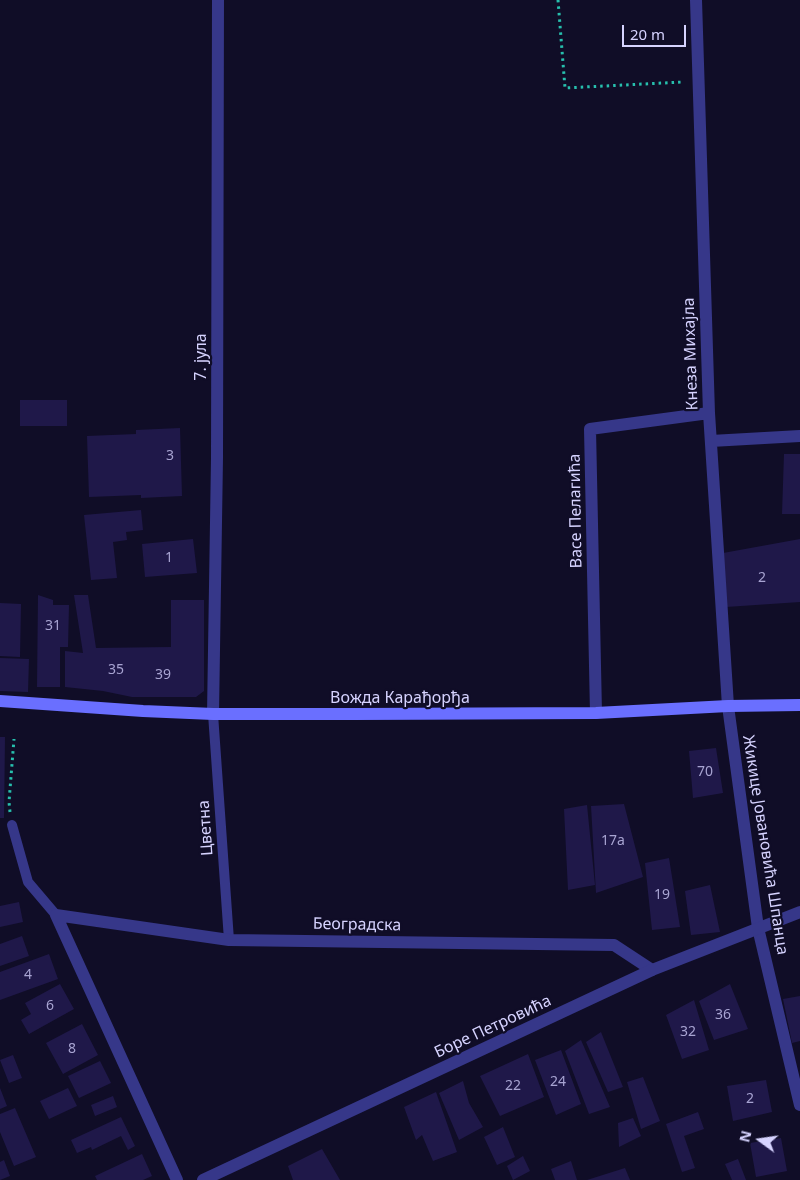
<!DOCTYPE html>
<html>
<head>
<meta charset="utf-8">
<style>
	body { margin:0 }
	#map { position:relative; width:800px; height:1180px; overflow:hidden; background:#100d27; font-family:"Noto Sans",sans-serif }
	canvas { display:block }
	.north { position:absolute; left:735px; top:1115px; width:50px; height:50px; -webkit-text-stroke:4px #100d27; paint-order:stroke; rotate:284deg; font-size:14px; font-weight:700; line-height:20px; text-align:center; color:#d6d3ff }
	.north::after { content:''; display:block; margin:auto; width:18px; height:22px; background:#d6d3ff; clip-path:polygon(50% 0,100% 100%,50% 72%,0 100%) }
	.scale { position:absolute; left:622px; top:25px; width:64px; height:22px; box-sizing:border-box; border:2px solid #d6d3ff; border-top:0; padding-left:6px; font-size:15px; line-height:18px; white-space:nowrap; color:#d6d3ff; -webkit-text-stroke:4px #100d27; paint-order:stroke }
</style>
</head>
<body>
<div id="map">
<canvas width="800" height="1180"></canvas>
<div class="north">N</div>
<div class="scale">20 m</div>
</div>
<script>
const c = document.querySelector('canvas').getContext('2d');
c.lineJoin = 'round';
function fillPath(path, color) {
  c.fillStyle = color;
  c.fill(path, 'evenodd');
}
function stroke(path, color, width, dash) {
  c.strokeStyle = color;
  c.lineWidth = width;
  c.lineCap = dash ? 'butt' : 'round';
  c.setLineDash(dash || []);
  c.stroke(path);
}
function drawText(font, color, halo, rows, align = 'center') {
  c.font = font + ' "Noto Sans",sans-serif';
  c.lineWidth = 4.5;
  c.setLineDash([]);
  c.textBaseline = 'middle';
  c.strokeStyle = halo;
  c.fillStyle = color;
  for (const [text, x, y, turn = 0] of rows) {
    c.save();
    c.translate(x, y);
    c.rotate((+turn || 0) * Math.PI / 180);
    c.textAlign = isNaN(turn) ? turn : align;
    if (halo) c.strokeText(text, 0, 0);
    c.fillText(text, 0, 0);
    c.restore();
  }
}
fillPath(new Path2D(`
	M 20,400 L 67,400 L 67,426 L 20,426 Z
	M 180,428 L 182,496 L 141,498 L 141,495 L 89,497 L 87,436 L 136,434 L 136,430 Z
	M 784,454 L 800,454 L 800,514 L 782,514 Z
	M 141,510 L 143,530 L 126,532 L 127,540 L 113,542 L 117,578 L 91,580 L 84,515 Z
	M 193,539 L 197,573 L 145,577 L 142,544 Z
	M 800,539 L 800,602 L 726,607 L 723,553 Z
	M 38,595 L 53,600 L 53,605 L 69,605 L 68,647 L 60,647 L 60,687 L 37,687 Z
	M 74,595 L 88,595 L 96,648 L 171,647 L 171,600 L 204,600 L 204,691 L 196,697 L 132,697 L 103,691 L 65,687 L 65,651 L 83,653 Z
	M 0,603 L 21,604 L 20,657 L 0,656 Z
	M 0,658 L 29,659 L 28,692 L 0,691 Z
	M 0,737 L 5,737 L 4,818 L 0,818 Z
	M 716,748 L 723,793 L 693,798 L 689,751 Z
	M 624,804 L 643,877 L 596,893 L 591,806 Z
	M 587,805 L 595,885 L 568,890 L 564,809 Z
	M 669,858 L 680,927 L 652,930 L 645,863 Z
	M 710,885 L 720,932 L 691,935 L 685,891 Z
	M 19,902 L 23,922 L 0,927 L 0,906 Z
	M 22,936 L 29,956 L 0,966 L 0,944 Z
	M 49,954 L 58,979 L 0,1000 L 0,972 Z
	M 60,984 L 74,1009 L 29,1034 L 21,1020 L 31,1014 L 25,1003 Z
	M 730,984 L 748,1029 L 714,1040 L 699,1001 Z
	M 800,996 L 800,1041 L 792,1043 L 783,999 Z
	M 694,1000 L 709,1050 L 682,1059 L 666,1015 Z
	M 82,1024 L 98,1055 L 63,1074 L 46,1043 Z
	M 601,1032 L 623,1087 L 608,1092 L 586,1042 Z
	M 581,1040 L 610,1107 L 589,1114 L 565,1051 Z
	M 561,1050 L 581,1104 L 556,1115 L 535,1060 Z
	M 528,1054 L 544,1097 L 500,1116 L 480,1076 Z
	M 13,1055 L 22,1078 L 9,1083 L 0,1060 Z
	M 100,1061 L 111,1083 L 79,1098 L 68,1076 Z
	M 643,1077 L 660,1121 L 641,1129 L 627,1082 Z
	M 766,1080 L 772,1112 L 733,1121 L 727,1086 Z
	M 463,1081 L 469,1103 L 483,1127 L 459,1140 L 439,1093 Z
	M 0,1088 L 7,1106 L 0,1109 Z
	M 68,1088 L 77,1106 L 49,1119 L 40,1101 Z
	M 436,1092 L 457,1152 L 433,1161 L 422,1135 L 416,1140 L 404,1107 Z
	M 113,1096 L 117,1107 L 95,1116 L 91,1105 Z
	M 15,1108 L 36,1157 L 14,1166 L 0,1132 L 0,1114 Z
	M 698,1112 L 704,1129 L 684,1136 L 695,1168 L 682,1172 L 666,1124 Z
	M 121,1117 L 135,1146 L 128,1150 L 121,1136 L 92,1150 L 91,1147 L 77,1153 L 71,1140 Z
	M 633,1118 L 641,1136 L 619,1147 L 618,1123 Z
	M 503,1127 L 515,1157 L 497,1165 L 484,1137 Z
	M 781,1138 L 787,1171 L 756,1177 L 750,1143 Z
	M 322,1149 L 340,1180 L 293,1180 L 288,1166 Z
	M 142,1154 L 152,1176 L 143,1180 L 97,1180 L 95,1176 Z
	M 523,1156 L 530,1171 L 513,1180 L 507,1166 Z
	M 738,1159 L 746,1180 L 732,1180 L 725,1164 Z
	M 4,1160 L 10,1176 L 0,1180 L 0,1162 Z
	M 571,1161 L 577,1180 L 555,1180 L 551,1169 Z
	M 625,1168 L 630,1180 L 587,1180 Z`), '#1f1849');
stroke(new Path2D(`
	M 558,0 L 565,88 L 683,82
	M 10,812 L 9,802 L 14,739`), '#27bfad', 3, [2.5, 4]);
stroke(new Path2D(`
	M 213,714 L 229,940
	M 12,825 L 28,882 L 56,915`), '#363789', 10);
stroke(new Path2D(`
	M 696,0 L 709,413 L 728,706 L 758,928 L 800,1105
	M 711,441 L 800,436
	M 596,713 L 590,429 L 709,413
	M 213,714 L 217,458 L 218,0
	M 177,1180 L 56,915 L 229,940 L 614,945 L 652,970`), '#363789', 12);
stroke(new Path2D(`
	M 203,1180 L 652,970 L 800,912`), '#363789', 12);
stroke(new Path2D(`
	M 0,701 L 143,711 L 213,714 L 357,714 L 596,713 L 728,706 L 800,705`), '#6a6fff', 12);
drawText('14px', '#a8a4d2', null, [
	["3",170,456],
	["1",169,558],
	["2",762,578],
	["31",53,626],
	["35",116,670],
	["39",163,675],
	["70",705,772],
	["17a",613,841],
	["19",662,895],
	["4",28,975],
	["6",50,1006],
	["36",723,1015],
	["32",688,1032],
	["8",72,1049],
	["24",558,1082],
	["22",513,1086],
	["2",750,1099]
]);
drawText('16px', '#d6d3ff', '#100d27', [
	["Кнеза Михајла",691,354,-92],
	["7. јула",201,357,-90],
	["Васе Пелагића",576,511,-91],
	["Вожда Карађорђа",400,698],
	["Цветна",206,828,-94],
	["Жикице Јовановића Шпанца",765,845,81],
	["Београдска",357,925,1],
	["Боре Петровића",493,1027,-25]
]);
</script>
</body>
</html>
